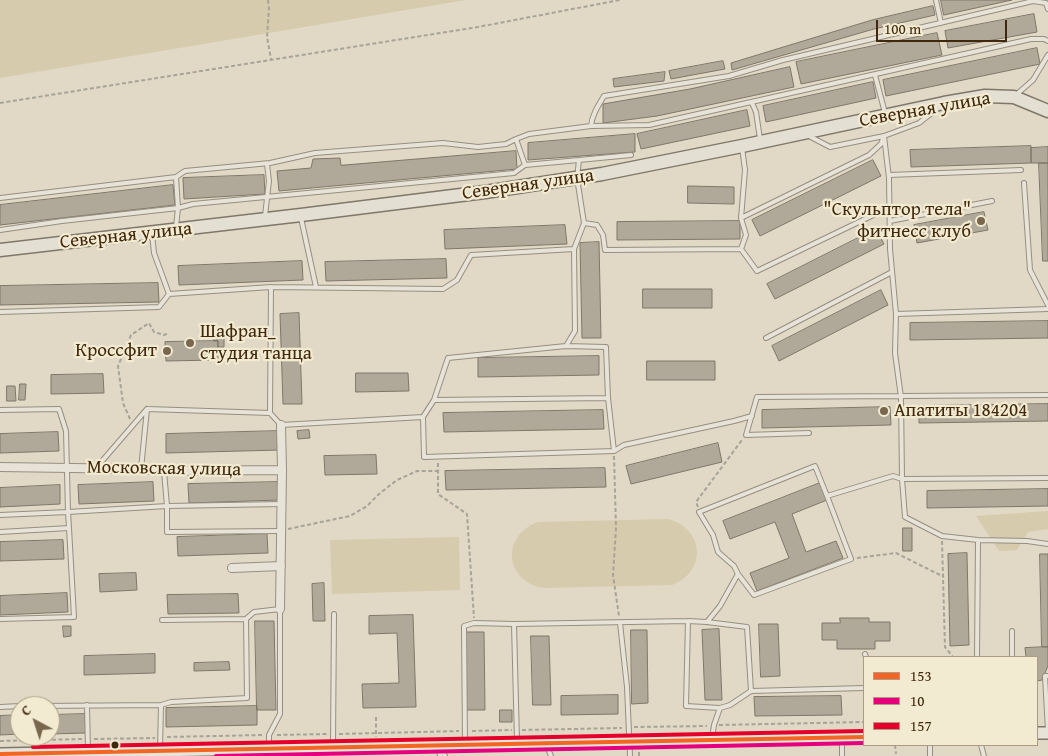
<!DOCTYPE html>
<html>
<head>
<meta charset="utf-8">
<style>
	body { margin:0 }
	#map { position:relative; width:1048px; height:756px; overflow:hidden; background:#e1d9c5; font-family:"Gentium Book Plus",serif }
	canvas { display:block }
	.legend { position:absolute; left:863px; top:656px; width:175px; height:90px; box-sizing:border-box; background:#f3ead2; border:1px solid #ab9c83; margin:0; padding:6px 9px; list-style:none; font-size:15px; color:#3f280c }
	.legend li { display:flex; align-items:center; gap:10px; height:25px }
	.legend b { width:25px; border:1px solid #ab9c83 }
	.north { position:absolute; left:10px; top:696px; width:50px; height:50px; box-sizing:border-box; background:#f3ead2; border:1px solid #ab9c83; border-radius:50%; rotate:320deg; font-size:14px; font-weight:700; line-height:20px; text-align:center; color:#3f280c }
	.north::after { content:''; display:block; margin:auto; width:18px; height:22px; background:#78664d; clip-path:polygon(50% 0,100% 100%,50% 72%,0 100%) }
	.scale { position:absolute; left:876px; top:20px; width:131px; height:22px; box-sizing:border-box; border:2px solid #3f280c; border-top:0; padding-left:6px; font-size:15px; line-height:18px; white-space:nowrap; color:#3f280c; -webkit-text-stroke:4px #f3ead2; paint-order:stroke }
</style>
</head>
<body>
<div id="map">
<canvas width="1048" height="756"></canvas>
<ul class="legend">
<li><b style="height:6px;background:#f26522"></b>153</li>
<li><b style="height:6px;background:#e5007d"></b>10</li>
<li><b style="height:6px;background:#e4002b"></b>157</li>
</ul>
<div class="north">С</div>
<div class="scale">100 m</div>
</div>
<script>
const c = document.querySelector('canvas').getContext('2d');
c.lineJoin = 'round';
function fillPath(path, color) {
  c.fillStyle = color;
  c.fill(path, 'evenodd');
}
function stroke(path, color, width, dash) {
  c.strokeStyle = color;
  c.lineWidth = width;
  c.lineCap = dash ? 'butt' : 'round';
  c.setLineDash(dash || []);
  c.stroke(path);
}
function drawText(font, color, halo, rows, align = 'center') {
  c.font = font + ' "Gentium Book Plus",serif';
  c.lineWidth = 4.5;
  c.setLineDash([]);
  c.textBaseline = 'middle';
  c.strokeStyle = halo;
  c.fillStyle = color;
  for (const [text, x, y, turn = 0] of rows) {
    c.save();
    c.translate(x, y);
    c.rotate((+turn || 0) * Math.PI / 180);
    c.textAlign = isNaN(turn) ? turn : align;
    if (halo) c.strokeText(text, 0, 0);
    c.fillText(text, 0, 0);
    c.restore();
  }
}
fillPath(new Path2D(`
	M 0,0 L 466,0 L 0,78 Z
	M 1048,511 L 1048,529 L 1028,532 L 1017,550 L 999,551 L 976,516 Z
	M 668,519 C 705,529 707,572 672,585 L 544,588 C 505,582 500,536 538,522 Z
	M 459,537 L 460,590 L 332,594 L 330,540 Z`), '#d7cbae');
const building = new Path2D(`
	M 941,0 L 1012,0 L 944,15 Z
	M 933,6 L 935,15 L 874,29 L 732,70 L 731,63 L 872,20 Z
	M 1034,14 L 1037,32 L 948,48 L 945,31 Z
	M 937,33 L 942,55 L 801,84 L 796,62 Z
	M 1037,48 L 1040,64 L 886,96 L 883,80 Z
	M 723,61 L 725,69 L 671,79 L 669,71 Z
	M 790,67 L 794,87 L 657,116 L 603,123 L 603,104 L 690,89 Z
	M 665,72 L 664,81 L 614,87 L 613,79 Z
	M 873,82 L 876,98 L 766,122 L 763,106 Z
	M 747,110 L 750,126 L 641,149 L 637,134 Z
	M 635,134 L 635,152 L 528,160 L 528,143 Z
	M 1031,146 L 1031,163 L 911,167 L 910,150 Z
	M 1048,147 L 1048,163 L 1031,163 L 1031,148 Z
	M 516,151 L 517,169 L 279,191 L 277,171 L 311,168 L 313,159 L 340,158 L 341,165 Z
	M 873,160 L 881,176 L 760,236 L 752,220 Z
	M 1039,163 L 1048,163 L 1048,261 L 1043,261 Z
	M 264,175 L 265,194 L 184,199 L 183,178 Z
	M 173,185 L 175,205 L 0,225 L 0,205 Z
	M 688,186 L 734,187 L 734,204 L 688,203 Z
	M 984,212 L 988,230 L 917,243 L 914,225 Z
	M 740,221 L 740,239 L 617,240 L 617,222 Z
	M 565,225 L 567,244 L 445,249 L 444,230 Z
	M 876,229 L 884,244 L 775,299 L 767,284 Z
	M 599,242 L 601,338 L 582,338 L 580,243 Z
	M 446,259 L 447,278 L 326,281 L 325,262 Z
	M 302,261 L 303,280 L 179,285 L 178,266 Z
	M 158,283 L 159,302 L 0,305 L 0,286 Z
	M 643,289 L 712,289 L 712,308 L 643,308 Z
	M 881,290 L 888,305 L 779,361 L 772,346 Z
	M 299,313 L 302,404 L 283,404 L 280,314 Z
	M 1048,321 L 1048,338 L 910,340 L 910,323 Z
	M 215,333 L 224,333 L 224,347 L 218,347 L 218,341 L 214,341 Z
	M 218,341 L 218,360 L 166,361 L 165,342 Z
	M 599,356 L 599,375 L 478,377 L 478,358 Z
	M 647,361 L 715,361 L 715,380 L 647,380 Z
	M 356,373 L 408,373 L 409,391 L 356,392 Z
	M 103,374 L 104,393 L 51,394 L 51,375 Z
	M 20,384 L 26,384 L 25,400 L 19,400 Z
	M 7,386 L 15,386 L 16,401 L 7,401 Z
	M 1048,404 L 1048,421 L 919,423 L 919,406 Z
	M 890,407 L 891,425 L 762,428 L 762,410 Z
	M 603,410 L 604,429 L 444,432 L 443,413 Z
	M 309,430 L 310,438 L 298,439 L 297,431 Z
	M 279,431 L 280,450 L 166,453 L 166,434 Z
	M 58,432 L 59,451 L 0,453 L 0,434 Z
	M 718,443 L 722,462 L 631,484 L 626,466 Z
	M 376,455 L 377,474 L 325,475 L 324,456 Z
	M 605,468 L 606,487 L 446,490 L 445,471 Z
	M 153,482 L 154,501 L 79,504 L 78,485 Z
	M 278,482 L 279,500 L 189,503 L 188,484 Z
	M 820,483 L 827,500 L 792,514 L 806,552 L 836,541 L 843,558 L 757,591 L 750,573 L 789,558 L 775,522 L 730,539 L 723,521 Z
	M 60,485 L 60,504 L 0,507 L 0,488 Z
	M 1048,489 L 1048,506 L 927,508 L 927,491 Z
	M 903,528 L 912,528 L 912,551 L 903,551 Z
	M 267,534 L 268,553 L 178,556 L 177,537 Z
	M 63,540 L 64,559 L 0,561 L 0,542 Z
	M 967,553 L 969,645 L 950,646 L 948,554 Z
	M 1040,554 L 1048,554 L 1048,647 L 1042,647 Z
	M 136,573 L 137,590 L 100,592 L 99,574 Z
	M 324,583 L 325,621 L 313,621 L 312,584 Z
	M 67,593 L 68,612 L 0,615 L 0,596 Z
	M 238,594 L 239,613 L 168,614 L 167,595 Z
	M 413,615 L 416,707 L 363,708 L 362,684 L 399,683 L 397,633 L 369,634 L 369,616 Z
	M 840,618 L 869,618 L 869,622 L 890,622 L 890,641 L 875,641 L 875,649 L 837,649 L 837,640 L 822,640 L 822,623 L 840,623 Z
	M 255,621 L 274,621 L 276,710 L 257,710 Z
	M 759,624 L 778,624 L 780,676 L 761,677 Z
	M 63,626 L 71,626 L 71,636 L 64,637 Z
	M 719,629 L 722,700 L 705,700 L 702,630 Z
	M 631,630 L 647,630 L 648,703 L 632,704 Z
	M 465,632 L 484,632 L 485,710 L 466,710 Z
	M 531,636 L 549,636 L 551,705 L 533,705 Z
	M 1048,647 L 1048,666 L 1042,680 L 1037,681 L 1037,657 L 1026,657 L 1025,648 Z
	M 155,654 L 155,673 L 84,675 L 84,656 Z
	M 229,662 L 230,670 L 194,671 L 194,663 Z
	M 618,695 L 618,714 L 561,715 L 561,696 Z
	M 841,696 L 842,715 L 755,716 L 754,697 Z
	M 257,706 L 257,725 L 166,727 L 166,708 Z
	M 500,710 L 512,710 L 512,722 L 500,722 Z
	M 85,714 L 86,733 L 50,734 L 50,715 Z
	M 20,715 L 20,734 L 0,735 L 0,716 Z`);
fillPath(building, '#b0a99a');
stroke(building, '#7f7769', 1);
const lane = new Path2D(`
	M 936,0 L 941,23
	M 1048,9 L 1046,3 L 1033,1 L 783,60 L 729,76 L 604,96 C 598,106 592,115 591,126 L 649,125 L 1031,39 L 1044,39 L 1048,41
	M 875,75 L 885,113
	M 1017,94 L 1033,80 L 1048,55
	M 752,103 L 756,112 L 760,139
	M 809,136 L 830,147 L 884,136 L 889,178 L 890,249 L 896,314 L 895,353 L 901,397 L 902,479 L 1048,478
	M 579,160 L 631,155
	M 525,165 L 516,139 L 529,134 L 591,126
	M 889,175 L 1021,170
	M 176,177 L 185,171 L 270,163 L 315,153 L 443,143 L 478,147 L 506,144 L 516,139
	M 1024,183 L 1030,270 L 1048,305
	M 0,198 L 176,177 L 178,208 L 176,227
	M 265,216 L 269,181 L 267,164
	M 301,218 L 316,287
	M 741,218 L 869,155 L 881,144 L 884,136 L 919,123 L 937,109
	M 890,221 L 992,201
	M 584,223 L 574,249 L 471,255 L 457,280 L 443,289 L 271,287 L 270,413 L 281,425 L 423,417 L 424,457 L 614,451 L 624,445 L 734,421 L 752,416
	M 0,230 L 62,221 L 178,208 L 193,204 L 514,173 L 525,165 L 579,160 L 577,178 L 584,223 L 597,225 L 603,235 L 605,250 L 741,249 L 757,271 L 890,207
	M 741,249 L 746,235 L 741,218 L 745,170 L 742,147
	M 169,294 L 271,287
	M 0,312 L 159,307 L 169,294 L 154,253 L 152,234
	M 896,314 L 1048,309
	M 766,338 L 892,272
	M 566,346 L 606,347 L 608,398
	M 434,400 L 448,358 L 566,346 L 575,331 L 574,249
	M 0,410 L 59,409 L 66,431 L 68,512 L 0,515
	M 423,417 L 434,400 L 608,398 L 614,451
	M 809,433 L 746,435 L 757,397 L 1048,395
	M 96,468 L 147,409
	M 141,469 L 147,409 L 270,413
	M 164,471 L 167,506 L 282,504
	M 0,532 L 69,528 L 68,512 L 167,506 L 167,532 L 281,531
	M 738,574 L 754,595 L 851,559 L 827,496
	M 0,619 L 74,617 L 69,528
	M 162,620 L 246,619
	M 688,621 L 707,622 L 747,627 L 751,691 L 730,705 L 720,708 L 686,706 Z
	M 707,622 L 720,606 L 738,574 L 734,566 L 718,552 L 713,535 L 699,512 L 815,466 L 827,496 L 893,476 L 902,479 L 905,517 L 942,536 L 978,540
	M 620,623 L 627,687 L 630,756
	M 1012,631 L 1012,657
	M 865,654 L 866,657
	M 977,657 L 978,540 L 1027,541 L 1048,544
	M 751,691 L 864,688
	M 87,705 L 88,750
	M 39,706 L 161,705 L 171,702 L 247,698 L 246,619 L 254,612 L 280,609 L 280,714 L 269,735 L 269,748
	M 0,707 L 20,706
	M 1048,731 L 1045,676 L 1048,676
	M 712,738 L 714,725 L 720,708
	M 842,738 L 842,756
	M 517,741 L 514,624 L 688,621
	M 465,742 L 464,626 L 474,623 L 514,624
	M 546,744 L 551,756
	M 333,745 L 334,614
	M 930,745 L 930,756
	M 981,745 L 984,756
	M 440,747 L 445,756
	M 439,748 L 440,756
	M 160,749 L 161,705`);
const street = new Path2D(`
	M 0,467 L 141,469 L 164,471 L 282,470
	M 232,568 L 281,566
	M 280,609 L 282,470 L 281,425`);
const secondary = new Path2D(`
	M 1037,733 L 1048,733
	M 0,754 L 864,737`);
const primary = new Path2D(`
	M 0,250 L 301,215 L 485,192 L 602,174 L 742,146 L 944,103 L 985,96 L 1014,97 L 1048,111`);
stroke(lane, '#968f80', 6);
stroke(street, '#968f80', 10);
stroke(secondary, '#7f7769', 14);
stroke(primary, '#7f7769', 15);
stroke(new Path2D(`
	M 268,0 L 269,9 L 267,37 L 271,59
	M 0,103 L 478,27 L 620,0
	M 130,419 L 123,403 L 118,366 L 131,335 L 149,323 L 154,332 L 164,335 L 169,333
	M 614,456 L 616,528 L 613,575 L 619,616
	M 438,463 L 438,494 L 467,514 L 474,618
	M 698,507 L 696,502 L 742,440
	M 288,529 L 350,516 L 367,506 L 379,494 L 397,480 L 417,471 L 438,471
	M 942,541 L 945,647 L 953,657
	M 857,558 L 896,553 L 944,577
	M 376,717 L 376,737
	M 719,725 L 864,722
	M 634,727 L 707,726
	M 522,730 L 622,728
	M 472,731 L 512,730
	M 339,734 L 459,731
	M 277,735 L 327,734
	M 167,737 L 262,735
	M 94,739 L 155,738
	M 0,741 L 82,739
	M 895,745 L 896,754
	M 639,756 L 639,750`), '#a8a398', 2, [4, 2.5]);
stroke(lane, '#e7e3d9', 4);
stroke(street, '#e7e3d9', 8);
stroke(secondary, '#e7e3d9', 11);
stroke(primary, '#e4dfd3', 12);
stroke(new Path2D(`
	M 0,754 L 864,737`), '#f26522', 4);
stroke(new Path2D(`
	M 216,756 L 864,743`), '#e5007d', 4);
stroke(new Path2D(`
	M 33,747 L 864,731`), '#e4002b', 4);
for (const [x, y, r, color] of [
	[981,221,5,"#78664d"],
	[190,343,5,"#78664d"],
	[167,351,5,"#78664d"],
	[884,411,5,"#78664d"],
	[115,745,4.5,"#3f280c"]
]) {
  const dot = new Path2D();
  dot.arc(x, y, r, 0, 2 * Math.PI);
  c.fillStyle = color;
  c.fill(dot);
  stroke(dot, '#f3ead2', 2);
}
drawText('19px', '#3f280c', '#f3ead2', [
	["Северная улица",925,110,-10],
	["Северная улица",528,185,-8],
	["Северная улица",126,236,-6],
	["Московская улица",164,469,1]
]);
drawText('19px', '#3f280c', '#f3ead2', [
	["\"Скульптор тела\"",971,210],
	["фитнесс клуб",971,232],
	["Шафран_",200,332,"left"],
	["студия танца",200,354,"left"],
	["Кроссфит",157,351],
	["Апатиты 184204",894,411,"left"]
], 'right');
</script>
</body>
</html>
